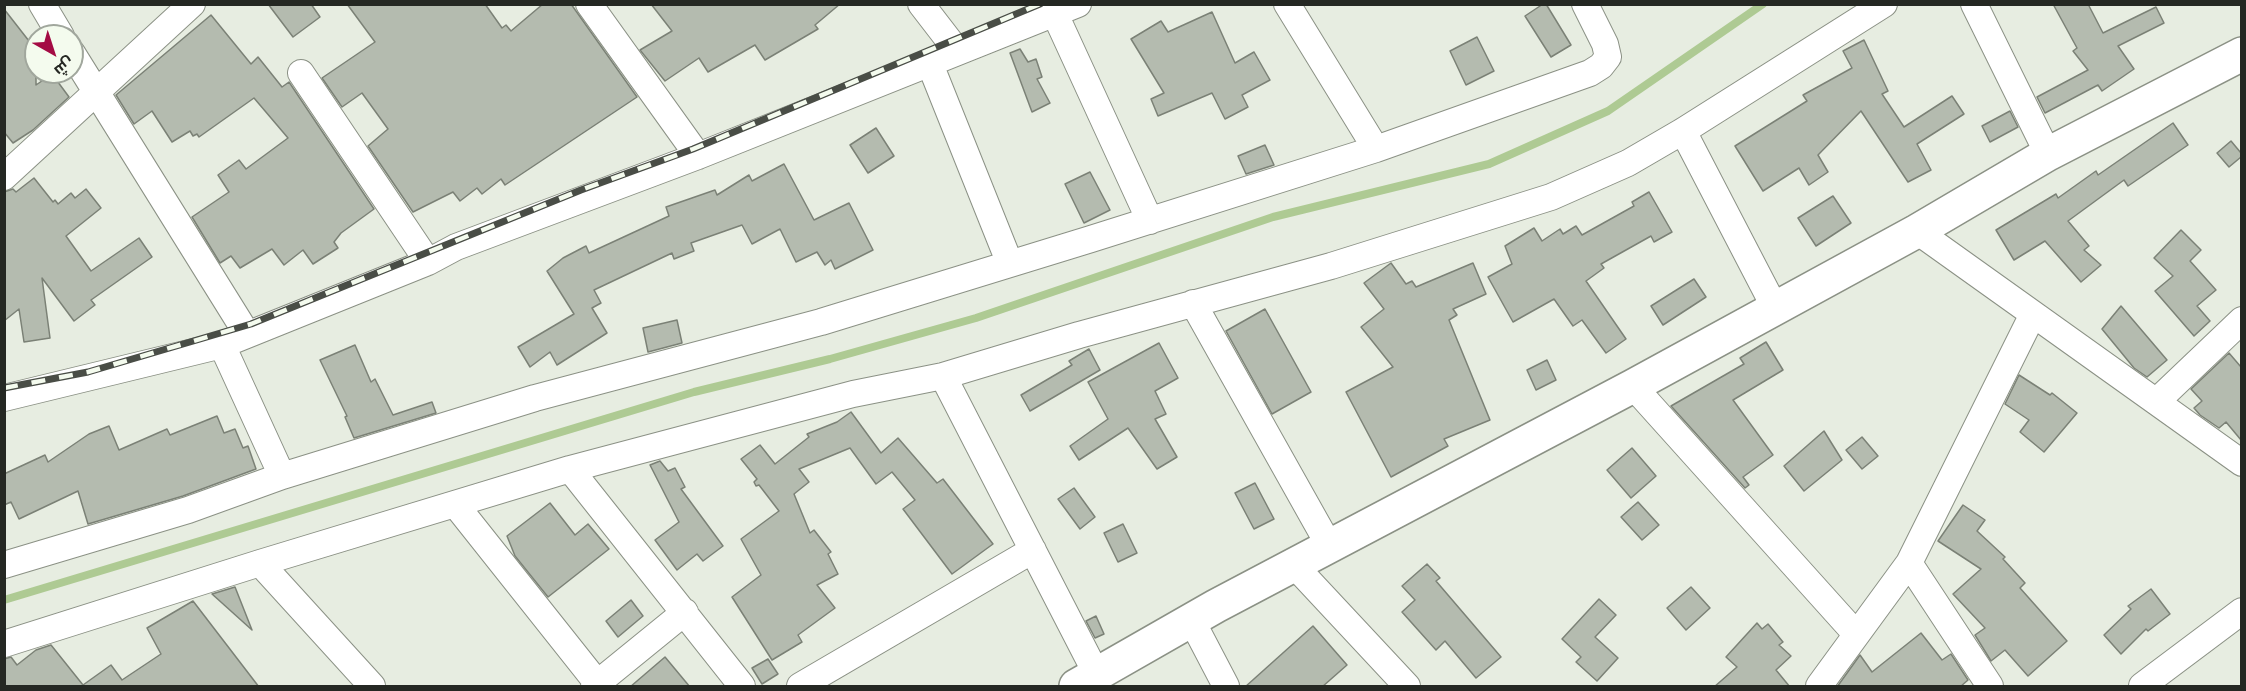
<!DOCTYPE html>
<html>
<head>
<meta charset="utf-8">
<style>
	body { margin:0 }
	#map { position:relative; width:2246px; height:691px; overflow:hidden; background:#e7ede1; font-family:Roboto,Cairo,sans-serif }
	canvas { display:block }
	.frame { position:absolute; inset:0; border:6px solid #252823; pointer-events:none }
	.north { position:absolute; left:24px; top:24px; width:60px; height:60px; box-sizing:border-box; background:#f4fbee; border:2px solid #a1a79d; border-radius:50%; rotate:141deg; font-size:16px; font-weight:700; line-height:24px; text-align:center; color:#252823 }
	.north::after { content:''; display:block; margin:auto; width:21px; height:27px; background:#a40b44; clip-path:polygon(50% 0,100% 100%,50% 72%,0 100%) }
</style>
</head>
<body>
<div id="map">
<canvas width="2246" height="691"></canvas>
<div class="frame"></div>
<div class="north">ش</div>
</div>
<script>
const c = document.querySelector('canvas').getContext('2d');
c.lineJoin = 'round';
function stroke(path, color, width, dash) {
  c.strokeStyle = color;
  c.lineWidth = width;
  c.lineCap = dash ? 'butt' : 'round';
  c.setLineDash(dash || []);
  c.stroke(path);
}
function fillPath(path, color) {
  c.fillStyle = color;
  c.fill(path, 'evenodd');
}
stroke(new Path2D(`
	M 4,600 L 694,392 L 830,359 L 976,318 L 1273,217 L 1489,164 L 1608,111 L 1763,4`), '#aeca93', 8);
const building = new Path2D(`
	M 268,4 L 311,4 L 320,17 L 293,37 Z
	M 347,4 L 485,4 L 502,28 L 506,25 L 511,31 L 543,4 L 571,4 L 637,97 L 505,185 L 501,179 L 482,194 L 477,188 L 460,201 L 453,192 L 413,212 L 368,146 L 388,129 L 362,93 L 342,107 L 322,78 L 375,42 Z
	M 651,4 L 840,4 L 815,25 L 818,29 L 765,60 L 755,45 L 708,72 L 699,58 L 665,81 L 640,50 L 672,31 Z
	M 1543,4 L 1546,4 L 1571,45 L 1551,57 L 1525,16 Z
	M 2053,4 L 2088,4 L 2103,33 L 2156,7 L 2164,23 L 2118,46 L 2134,69 L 2102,91 L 2098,85 L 2045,113 L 2037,97 L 2088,70 L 2073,51 L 2077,48 Z
	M 4,9 L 36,50 L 36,85 L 52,74 L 69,97 L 33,130 L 13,143 L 4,132 Z
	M 1212,12 L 1235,63 L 1254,52 L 1270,80 L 1242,95 L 1248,107 L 1225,119 L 1212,93 L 1158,116 L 1151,99 L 1164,93 L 1131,39 L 1161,21 L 1168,32 Z
	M 211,15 L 251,64 L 258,57 L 282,87 L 289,82 L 374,209 L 341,233 L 334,242 L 338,248 L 313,264 L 303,250 L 284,265 L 272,249 L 240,268 L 231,256 L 220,263 L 192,217 L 229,192 L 218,175 L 239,160 L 246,169 L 288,138 L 254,98 L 199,137 L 197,134 L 193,136 L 190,131 L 172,142 L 152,111 L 134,124 L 116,95 Z
	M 1477,37 L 1494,71 L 1466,85 L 1450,51 Z
	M 1864,40 L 1888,91 L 1882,94 L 1904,127 L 1952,96 L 1964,114 L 1917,144 L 1931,170 L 1908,182 L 1861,111 L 1818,155 L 1828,172 L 1809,185 L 1799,168 L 1763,191 L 1735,146 L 1807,101 L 1803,95 L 1852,68 L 1843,51 Z
	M 1020,49 L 1028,62 L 1036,59 L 1042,77 L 1037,79 L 1050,103 L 1032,112 L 1010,53 Z
	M 2010,111 L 2018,127 L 1990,142 L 1982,126 Z
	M 2173,123 L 2188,145 L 2128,186 L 2124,180 L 2068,221 L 2089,246 L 2084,250 L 2101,265 L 2081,282 L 2045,241 L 2014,260 L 1996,230 L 2056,194 L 2058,198 L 2096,171 L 2098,175 Z
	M 876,128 L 894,156 L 868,173 L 850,145 Z
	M 2231,141 L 2241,153 L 2241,157 L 2229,167 L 2217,153 Z
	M 1265,145 L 1274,165 L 1246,174 L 1238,156 Z
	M 784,164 L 814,220 L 849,203 L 873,250 L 835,269 L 831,260 L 825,265 L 817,252 L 796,262 L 780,229 L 752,244 L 742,225 L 691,243 L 694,251 L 674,259 L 672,253 L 594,290 L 601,303 L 592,308 L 607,333 L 557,365 L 550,352 L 530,367 L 518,347 L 574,314 L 547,271 L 563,258 L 586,246 L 589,253 L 669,216 L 666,207 L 715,190 L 717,195 L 749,175 L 752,181 Z
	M 1090,172 L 1110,210 L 1084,223 L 1065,184 Z
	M 34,178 L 53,202 L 55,200 L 58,204 L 71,193 L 75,198 L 86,189 L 101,208 L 66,236 L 91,271 L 139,238 L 152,257 L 91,300 L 95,305 L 74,321 L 42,278 L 50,338 L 24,342 L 19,309 L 4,321 L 4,192 L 13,189 L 16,192 Z
	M 1649,192 L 1672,232 L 1654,242 L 1651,236 L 1601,264 L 1604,268 L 1586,281 L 1626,339 L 1606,353 L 1582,320 L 1573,326 L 1554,299 L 1513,322 L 1488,277 L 1512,264 L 1505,246 L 1534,228 L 1542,241 L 1560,229 L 1563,234 L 1576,226 L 1582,235 L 1634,206 L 1632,202 Z
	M 1833,196 L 1851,223 L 1816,246 L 1798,218 Z
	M 2181,230 L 2201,250 L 2190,261 L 2216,290 L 2197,306 L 2210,321 L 2194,336 L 2155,291 L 2173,276 L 2154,258 Z
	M 1391,263 L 1406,284 L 1412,281 L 1416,287 L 1473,263 L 1486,294 L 1453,309 L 1457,315 L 1449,320 L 1490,420 L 1444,439 L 1448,446 L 1391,477 L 1346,392 L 1393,367 L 1361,327 L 1384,309 L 1364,283 Z
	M 1694,279 L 1706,297 L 1663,325 L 1651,306 Z
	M 2121,306 L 2167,360 L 2147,377 L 2134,368 L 2102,329 Z
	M 1265,309 L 1311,392 L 1272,414 L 1226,331 Z
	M 677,320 L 682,343 L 648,352 L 643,328 Z
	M 1766,342 L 1783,370 L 1733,400 L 1773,455 L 1743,477 L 1749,485 L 1745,488 L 1671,406 L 1744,364 L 1740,358 Z
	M 1159,343 L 1178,378 L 1155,391 L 1166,414 L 1155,419 L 1177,457 L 1157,469 L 1128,428 L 1079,460 L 1070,446 L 1108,419 L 1088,382 Z
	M 355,345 L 371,382 L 375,379 L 393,415 L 432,402 L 436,413 L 354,438 L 345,417 L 347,416 L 320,360 Z
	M 1089,349 L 1100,370 L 1030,411 L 1021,395 L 1072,365 L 1069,361 Z
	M 2229,353 L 2241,367 L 2241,440 L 2226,422 L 2219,428 L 2200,415 L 2194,408 L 2202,401 L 2191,389 Z
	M 1547,360 L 1556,380 L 1536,390 L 1527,370 Z
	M 2019,375 L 2050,395 L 2052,393 L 2077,413 L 2044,452 L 2020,432 L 2029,420 L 2005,404 Z
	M 851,412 L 881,453 L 898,438 L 937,483 L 943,479 L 993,544 L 952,574 L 903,509 L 915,500 L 892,472 L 876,484 L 850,448 L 799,469 L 809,482 L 794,494 L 810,533 L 814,530 L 831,552 L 828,554 L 838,574 L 817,585 L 835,608 L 798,635 L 802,642 L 772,660 L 732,597 L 761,575 L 741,539 L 779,511 L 759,485 L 756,486 L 754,482 L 757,479 L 741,459 L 760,445 L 775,464 L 809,437 L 807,434 L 837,422 Z
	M 217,416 L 224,433 L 235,429 L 243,448 L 248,446 L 256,469 L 183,496 L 88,524 L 78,491 L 19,519 L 11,502 L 4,505 L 4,474 L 45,455 L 48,462 L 89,434 L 109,426 L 119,450 L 167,429 L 170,435 Z
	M 1824,431 L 1842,460 L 1804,491 L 1784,466 Z
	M 1862,437 L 1878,456 L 1862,469 L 1846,450 Z
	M 1632,448 L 1656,476 L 1631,498 L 1607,470 Z
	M 660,461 L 668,471 L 675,468 L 685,487 L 681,489 L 723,546 L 703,561 L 697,554 L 677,570 L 655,540 L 679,522 L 650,465 Z
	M 1255,483 L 1274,519 L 1254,529 L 1235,493 Z
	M 1074,488 L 1095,517 L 1080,529 L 1058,499 Z
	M 1638,502 L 1659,525 L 1642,540 L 1621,517 Z
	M 550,503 L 575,535 L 588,524 L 609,549 L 548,597 L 515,556 L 507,536 Z
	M 1963,505 L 1985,520 L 1977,531 L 2005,557 L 2003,559 L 2025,583 L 2020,588 L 2067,641 L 2028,676 L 2005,650 L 1991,661 L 1975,635 L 1985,628 L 1953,594 L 1981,569 L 1938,541 Z
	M 1123,524 L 1137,553 L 1118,562 L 1104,533 Z
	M 1427,564 L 1440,578 L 1436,581 L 1501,657 L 1476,678 L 1445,641 L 1436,650 L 1402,612 L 1415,600 L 1402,586 Z
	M 235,587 L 252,630 L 212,594 Z
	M 1691,587 L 1710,608 L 1686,630 L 1667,608 Z
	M 2151,589 L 2170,614 L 2148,631 L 2146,629 L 2121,654 L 2104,635 L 2131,609 L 2128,606 Z
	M 1599,599 L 1616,615 L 1595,637 L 1618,658 L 1597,681 L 1576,662 L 1581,657 L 1562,639 Z
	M 631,600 L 643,616 L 618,637 L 606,621 Z
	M 193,601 L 259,687 L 4,687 L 4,659 L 11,657 L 17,665 L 36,650 L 51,645 L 83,685 L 111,665 L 122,680 L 161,654 L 147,628 Z
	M 1096,616 L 1104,634 L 1095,638 L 1086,621 Z
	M 1757,623 L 1762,629 L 1768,624 L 1783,642 L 1779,645 L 1791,656 L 1776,670 L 1790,687 L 1714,687 L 1737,667 L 1726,657 Z
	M 1313,626 L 1347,665 L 1322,687 L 1245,687 Z
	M 1921,633 L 1942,660 L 1951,654 L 1968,680 L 1960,687 L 1837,687 L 1860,655 L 1872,672 Z
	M 665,657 L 690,687 L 630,687 Z
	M 768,659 L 778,674 L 762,684 L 752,668 Z`);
fillPath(building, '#b4bbaf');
stroke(building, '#7b8176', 1.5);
const street = new Path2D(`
	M 42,4 L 61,36
	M 589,4 L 698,156
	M 921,4 L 958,52
	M 1287,4 L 1376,149
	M 1974,4 L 2048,154
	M 1055,14 L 1150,221
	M 72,53 L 247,334
	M 930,64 L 1010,264
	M 301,73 L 428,262
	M 1683,131 L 1775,308
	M 4,177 L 192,4
	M 1917,231 L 2242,463
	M 1193,303 L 1330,547
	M 222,345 L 282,476
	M 943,376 L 1097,675
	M 1633,386 L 1856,634
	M 4,398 L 222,345 L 428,262 L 456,247 L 698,156 L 1078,4
	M 2157,401 L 2242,320
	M 570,469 L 742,686
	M 455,504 L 598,684
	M 260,563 L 372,686
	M 1909,563 L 1990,686
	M 4,565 L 188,510 L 282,476 L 535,398 L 821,322 L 1091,239 L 1376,149 L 1590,73 L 1601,66 L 1608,57 L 1605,44 L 1585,4
	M 1294,565 L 1407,686
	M 1192,621 L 1226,686
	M 4,644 L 260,563 L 570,469 L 853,394 L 943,376 L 1079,335 L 1331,266 L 1551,197 L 1628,163 L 1683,131 L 1884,4
	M 594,686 L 685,612
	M 800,686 L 1033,550
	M 1819,686 L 1909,563 L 2032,316
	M 2142,686 L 2242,611`);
const secondary = new Path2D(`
	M 1076,686 L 1216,606 L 1633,386 L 1917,231 L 2048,154 L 2242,54`);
stroke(street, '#8b9185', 28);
stroke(secondary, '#8b9185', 36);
stroke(street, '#fff', 26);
stroke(secondary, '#fff', 33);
const rail = new Path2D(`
	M 4,388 L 88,372 L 251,324 L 581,190 L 693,149 L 1040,4`);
stroke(rail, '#494d46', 7);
stroke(rail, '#f4fbee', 4.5, [14]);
</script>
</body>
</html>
